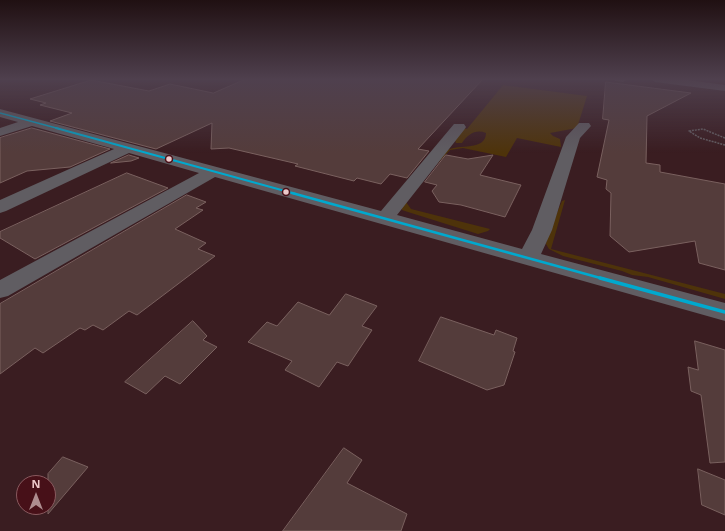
<!DOCTYPE html>
<html>
<head>
<meta charset="utf-8">
<style>
	body { margin:0 }
	#map { position:relative; width:725px; height:531px; overflow:hidden; background:#3a1d21; font-family:"Noto Sans",sans-serif }
	canvas { display:block }
	.north { position:absolute; left:16px; top:475px; width:40px; height:40px; box-sizing:border-box; background:#471018; border:1px solid #895a5f; border-radius:50%; rotate:0deg; font-size:11px; font-weight:700; line-height:16px; text-align:center; color:#edc9ca }
	.north::after { content:''; display:block; margin:auto; width:14px; height:18px; background:#ae8d8f; clip-path:polygon(50% 0,100% 100%,50% 72%,0 100%) }
</style>
</head>
<body>
<div id="map">
<canvas width="725" height="531"></canvas>
<div class="north">N</div>
</div>
<script>
const c = document.querySelector('canvas').getContext('2d');
c.lineJoin = 'round';
function fillPath(path, color) {
  c.fillStyle = color;
  c.fill(path, 'evenodd');
}
function stroke(path, color, width, dash) {
  c.strokeStyle = color;
  c.lineWidth = width;
  c.lineCap = dash ? 'butt' : 'round';
  c.setLineDash(dash || []);
  c.stroke(path);
}
fillPath(new Path2D(`
	M 503,85 L 587,96 L 577,128 L 550,133 L 553,136 L 560,139 L 561,147 L 517,138 L 506,157 L 463,148 L 450,150 L 436,165 C 439,161 443,153 448,150 C 458,144 486,151 486,133 C 476,129 468,134 462,143 L 456,143 L 455,140 L 463,128 L 467,129 Z
	M 565,200 L 551,249 L 725,294 L 725,299 L 648,277 L 632,275 L 622,271 L 563,256 L 549,249 L 546,244 L 547,237 L 562,201 Z
	M 406,202 L 411,209 L 490,229 L 488,231 L 478,234 L 408,212 L 402,210 L 402,206 Z`), '#4e330a');
const building = new Path2D(`
	M 246,79 L 483,79 L 418,149 L 429,151 L 407,178 L 390,174 L 381,184 L 357,178 L 354,181 L 295,166 L 298,164 L 229,148 L 211,149 L 212,123 L 156,149 L 50,121 L 72,113 L 40,105 L 46,103 L 30,99 L 91,80 L 149,91 L 170,84 L 213,93 Z
	M 606,82 L 691,93 L 647,116 L 646,163 L 660,165 L 660,172 L 725,184 L 725,270 L 699,263 L 695,241 L 629,252 L 610,236 L 611,193 L 606,189 L 607,180 L 597,177 L 609,120 L 603,119 Z
	M 32,128 L 110,149 L 70,167 L 27,171 L 0,183 L 0,138 Z
	M 129,155 L 139,158 L 131,161 L 111,163 Z
	M 446,155 L 468,159 L 493,155 L 480,175 L 521,185 L 505,217 L 461,205 L 439,202 L 432,191 L 437,185 L 425,182 Z
	M 127,173 L 168,188 L 35,259 L 0,238 L 0,232 Z
	M 187,195 L 206,202 L 196,208 L 203,210 L 175,229 L 206,243 L 198,249 L 215,256 L 137,315 L 129,311 L 103,330 L 93,325 L 85,330 L 80,328 L 43,353 L 35,348 L 0,374 L 0,304 Z
	M 346,294 L 377,306 L 362,326 L 372,330 L 348,366 L 337,362 L 319,387 L 285,370 L 292,361 L 248,342 L 267,322 L 277,326 L 298,302 L 329,315 Z
	M 441,317 L 494,335 L 496,330 L 517,338 L 513,351 L 515,352 L 504,385 L 487,390 L 419,361 Z
	M 193,321 L 207,336 L 203,340 L 217,347 L 180,384 L 165,376 L 146,394 L 125,382 Z
	M 695,341 L 725,350 L 725,462 L 710,463 L 701,395 L 691,391 L 688,367 L 698,370 Z
	M 344,448 L 362,460 L 347,483 L 407,514 L 401,531 L 283,531 Z
	M 63,457 L 88,467 L 48,514 L 48,474 Z
	M 698,469 L 725,480 L 725,515 L 702,505 Z`);
fillPath(building, '#543c3b');
stroke(building, '#7a615f', 1);
stroke(new Path2D(`
	M 725,138 L 703,129 L 689,131 L 700,138 L 725,145`), '#645e62', 1.5, [2, 1]);
fillPath(new Path2D(`
	M 614,79 L 628,79 L 623,82 L 615,81 Z
	M 650,79 L 681,79 L 725,85 L 725,91 L 655,82 Z
	M 0,109 L 381,211 L 454,124 L 464,124 L 466,127 L 464,130 L 397,215 L 522,249 L 532,230 L 566,137 L 579,123 L 589,123 L 591,126 L 580,138 L 552,230 L 541,254 L 725,303 L 725,321 L 215,177 L 8,296 L 0,298 L 0,280 L 199,173 L 129,153 L 6,211 L 0,213 L 0,200 L 114,149 L 32,126 L 0,136 L 0,128 L 18,122 L 0,117 Z`), '#605d62');
stroke(new Path2D(`
	M 0,113 L 60,129`), '#00a9ce', 1.5);
stroke(new Path2D(`
	M 56,128 L 296,194`), '#00a9ce', 2);
stroke(new Path2D(`
	M 292,193 L 604,279`), '#00a9ce', 2.5);
stroke(new Path2D(`
	M 600,278 L 725,312`), '#00a9ce', 3.5);
const sky = c.createLinearGradient(0, 0, 0, 153);
sky.addColorStop(0, '#201012');
sky.addColorStop(0.52, '#4f404e');
sky.addColorStop(1, '#4f404e00');
c.fillStyle = sky;
c.fillRect(0, 0, 725, 153);
for (const [x, y, r, color] of [
	[169,159,3.5,"#edc9ca"],
	[286,192,3.5,"#edc9ca"]
]) {
  const dot = new Path2D();
  dot.arc(x, y, r, 0, 2 * Math.PI);
  c.fillStyle = color;
  c.fill(dot);
  stroke(dot, '#471018', 1.5);
}
</script>
</body>
</html>
